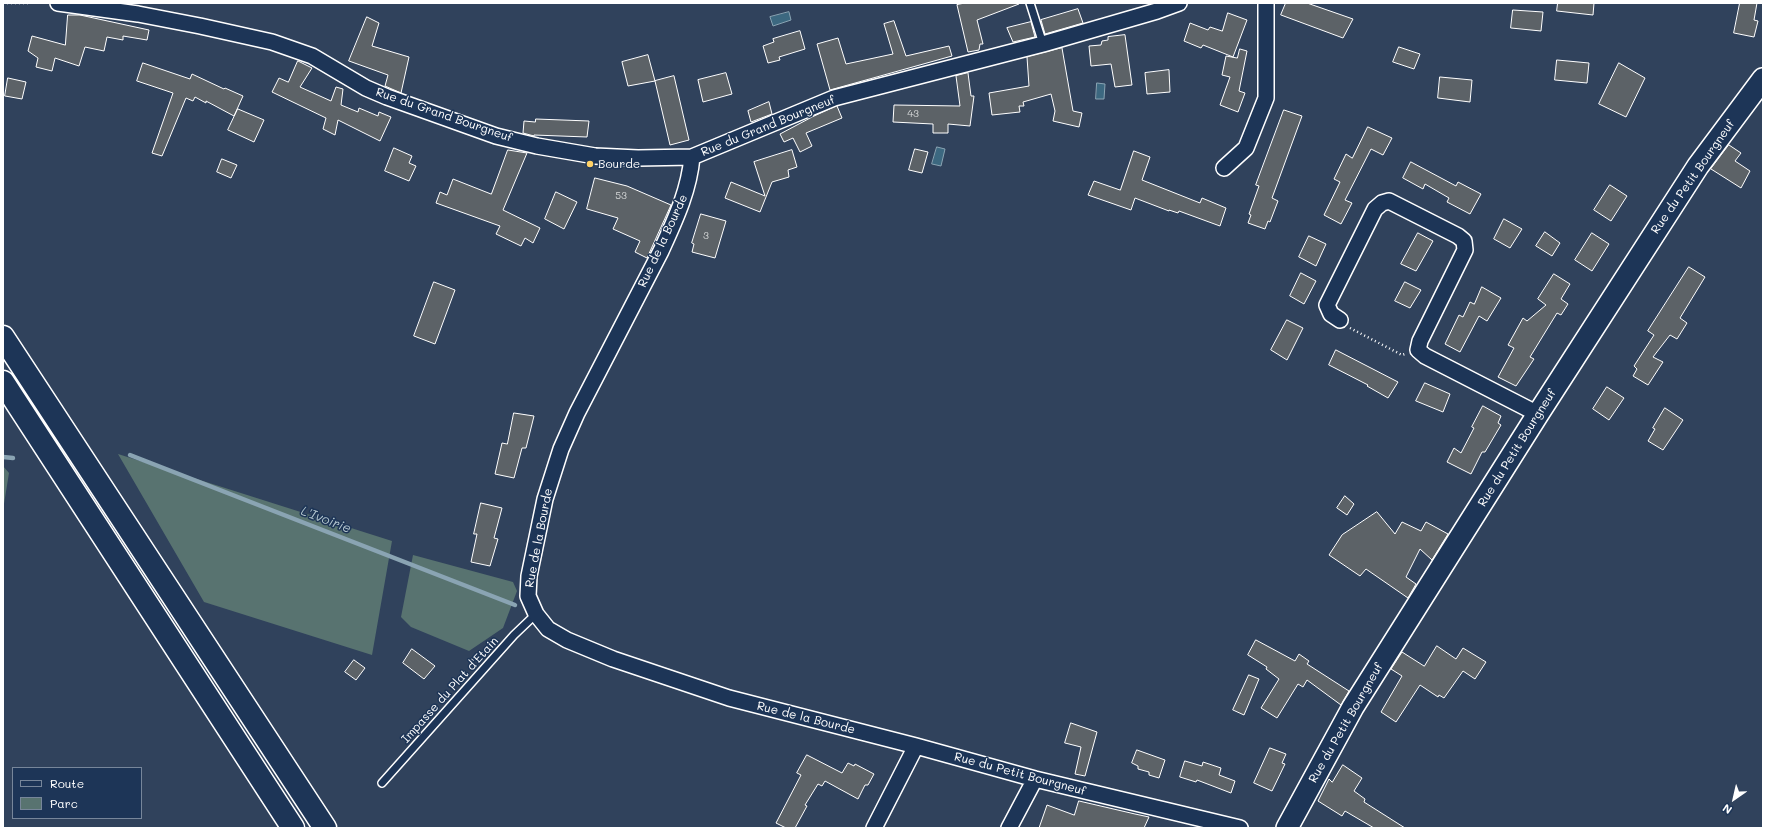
<!DOCTYPE html>
<html>
<head>
<meta charset="utf-8">
<style>
	body { margin:0 }
	#map { position:relative; width:1766px; height:831px; overflow:hidden; background:#30425c; font-family:Mali,sans-serif }
	canvas { display:block }
	.frame { position:absolute; inset:0; border:4px solid #fff; pointer-events:none }
	.legend { position:absolute; left:12px; top:767px; width:130px; height:52px; box-sizing:border-box; background:#1d3557; border:1px solid #77869a; margin:0; padding:5px 7px; list-style:none; font-size:12px; color:#fff }
	.legend li { display:flex; align-items:center; gap:8px; height:20px }
	.legend b { width:20px; border:1px solid #77869a }
	.north { position:absolute; left:1714px; top:779px; width:40px; height:40px; -webkit-text-stroke:3px #1d3557; paint-order:stroke; rotate:214deg; font-size:11px; font-weight:700; line-height:16px; text-align:center; color:#fff }
	.north::after { content:''; display:block; margin:auto; width:14px; height:18px; background:#fff; clip-path:polygon(50% 0,100% 100%,50% 72%,0 100%) }
</style>
</head>
<body>
<div id="map">
<canvas width="1766" height="831"></canvas>
<div class="frame"></div>
<ul class="legend">
<li><b style="height:5px;background:#1d3557"></b>Route</li>
<li><b style="height:11px;background:#587370"></b>Parc</li>
</ul>
<div class="north">N</div>
</div>
<script>
const c = document.querySelector('canvas').getContext('2d');
c.lineJoin = 'round';
function fillPath(path, color) {
  c.fillStyle = color;
  c.fill(path, 'evenodd');
}
function stroke(path, color, width, dash) {
  c.strokeStyle = color;
  c.lineWidth = width;
  c.lineCap = dash ? 'butt' : 'round';
  c.setLineDash(dash || []);
  c.stroke(path);
}
function drawText(font, color, halo, rows, align = 'center') {
  c.font = font + ' Mali,sans-serif';
  c.lineWidth = 3;
  c.setLineDash([]);
  c.textBaseline = 'middle';
  c.strokeStyle = halo;
  c.fillStyle = color;
  for (const [text, x, y, turn = 0] of rows) {
    c.save();
    c.translate(x, y);
    c.rotate((+turn || 0) * Math.PI / 180);
    c.textAlign = isNaN(turn) ? turn : align;
    if (halo) c.strokeText(text, 0, 0);
    c.fillText(text, 0, 0);
    c.restore();
  }
}
fillPath(new Path2D(`
	M 118,454 L 392,541 L 372,655 L 204,602 Z
	M 3,466 L 9,473 L 3,510 Z
	M 413,555 L 513,582 L 517,591 L 503,628 L 469,651 L 411,627 L 401,617 Z`), '#587370');
const water = new Path2D(`
	M 789,12 L 791,20 L 773,26 L 770,17 Z
	M 1097,83 L 1105,84 L 1104,99 L 1096,99 Z
	M 937,147 L 945,149 L 941,166 L 932,164 Z`);
fillPath(water, '#3c6880');
stroke(water, '#8aa4b3', 1);
stroke(new Path2D(`
	M 130,455 L 515,605
	M 3,457 L 13,458`), '#8aa4b3', 4.5);
const building = new Path2D(`
	M 965,3 L 1018,3 L 1019,4 L 977,20 L 983,44 L 980,44 L 979,50 L 968,52 L 957,5 Z
	M 1286,3 L 1307,3 L 1353,19 L 1343,38 L 1281,15 Z
	M 1558,3 L 1594,3 L 1593,15 L 1557,11 Z
	M 1740,3 L 1757,3 L 1754,20 L 1758,21 L 1754,37 L 1734,33 Z
	M 1078,9 L 1083,23 L 1045,34 L 1041,20 Z
	M 1513,10 L 1543,12 L 1541,31 L 1511,28 Z
	M 1228,13 L 1247,20 L 1233,57 L 1203,45 L 1201,48 L 1184,41 L 1190,23 L 1208,30 L 1210,27 L 1222,31 Z
	M 68,15 L 80,15 L 149,30 L 147,40 L 123,36 L 123,40 L 107,37 L 104,51 L 85,47 L 79,66 L 55,58 L 52,71 L 36,67 L 38,58 L 28,51 L 32,36 L 65,45 Z
	M 367,17 L 379,23 L 372,46 L 409,57 L 401,93 L 385,86 L 388,75 L 349,61 Z
	M 894,21 L 906,56 L 949,46 L 952,56 L 830,90 L 817,44 L 838,38 L 846,64 L 893,54 L 884,24 Z
	M 1031,22 L 1035,37 L 1013,42 L 1007,28 Z
	M 800,31 L 805,49 L 779,57 L 780,60 L 768,63 L 763,46 L 774,42 L 773,39 Z
	M 1125,35 L 1132,85 L 1115,87 L 1111,64 L 1091,66 L 1089,46 L 1101,45 L 1102,41 L 1108,40 L 1108,37 Z
	M 1399,47 L 1420,54 L 1414,69 L 1393,62 Z
	M 1062,48 L 1073,111 L 1082,113 L 1079,127 L 1053,121 L 1055,111 L 1051,94 L 1023,102 L 1024,106 L 1019,106 L 1020,112 L 992,115 L 989,93 L 1029,86 L 1027,57 Z
	M 1240,49 L 1247,51 L 1239,91 L 1245,93 L 1238,112 L 1220,105 L 1230,77 L 1222,75 L 1226,56 L 1237,58 Z
	M 648,55 L 655,81 L 628,86 L 622,62 Z
	M 1557,60 L 1589,63 L 1587,83 L 1555,80 Z
	M 298,61 L 312,68 L 300,87 L 331,101 L 336,87 L 343,89 L 341,105 L 358,112 L 359,108 L 378,116 L 379,112 L 391,117 L 380,141 L 338,120 L 335,135 L 323,129 L 326,118 L 272,92 L 279,78 L 288,82 Z
	M 143,63 L 190,79 L 192,74 L 224,89 L 225,88 L 243,96 L 234,116 L 206,101 L 206,103 L 195,97 L 193,101 L 186,98 L 162,156 L 152,153 L 173,93 L 137,81 Z
	M 1619,63 L 1645,78 L 1626,117 L 1599,104 Z
	M 1169,70 L 1170,92 L 1147,94 L 1145,73 Z
	M 726,73 L 732,94 L 703,102 L 698,80 Z
	M 968,73 L 971,96 L 974,96 L 970,126 L 948,124 L 948,133 L 933,133 L 933,124 L 893,122 L 894,105 L 960,106 L 956,76 Z
	M 674,76 L 689,140 L 670,145 L 655,81 Z
	M 1440,77 L 1472,80 L 1470,102 L 1438,98 Z
	M 8,78 L 26,82 L 22,99 L 5,96 Z
	M 769,102 L 772,114 L 751,122 L 748,111 Z
	M 837,106 L 842,118 L 806,133 L 812,146 L 800,152 L 793,138 L 784,142 L 780,134 L 812,117 Z
	M 238,109 L 264,120 L 254,142 L 228,130 Z
	M 1284,110 L 1302,116 L 1272,198 L 1278,201 L 1270,222 L 1268,221 L 1265,229 L 1248,223 L 1251,215 L 1249,214 L 1259,186 L 1256,185 Z
	M 536,119 L 589,121 L 587,137 L 534,135 L 534,136 L 523,133 L 524,121 L 535,122 Z
	M 1368,127 L 1392,138 L 1383,155 L 1371,149 L 1345,200 L 1352,203 L 1341,224 L 1324,215 L 1340,182 L 1334,179 L 1346,154 L 1352,158 Z
	M 1729,145 L 1741,153 L 1735,161 L 1750,171 L 1741,188 L 1711,169 Z
	M 394,148 L 412,156 L 409,163 L 416,166 L 409,181 L 385,171 Z
	M 915,149 L 928,152 L 922,173 L 909,170 Z
	M 508,150 L 527,153 L 503,210 L 540,228 L 533,243 L 525,238 L 521,246 L 496,234 L 500,226 L 436,203 L 440,192 L 447,195 L 453,179 L 491,194 Z
	M 792,150 L 797,167 L 788,170 L 789,177 L 772,182 L 760,212 L 725,198 L 731,182 L 765,196 L 754,162 Z
	M 1134,151 L 1150,157 L 1142,180 L 1200,203 L 1202,198 L 1226,208 L 1220,226 L 1179,211 L 1178,213 L 1169,210 L 1169,211 L 1135,198 L 1131,210 L 1088,195 L 1094,181 L 1120,190 Z
	M 222,159 L 237,165 L 231,178 L 217,172 Z
	M 1411,162 L 1456,186 L 1458,182 L 1481,194 L 1470,214 L 1447,202 L 1449,198 L 1425,184 L 1423,189 L 1403,178 Z
	M 595,178 L 627,186 L 671,205 L 647,258 L 635,252 L 640,241 L 613,229 L 618,218 L 587,209 Z
	M 1610,185 L 1627,196 L 1611,221 L 1594,210 Z
	M 556,192 L 577,202 L 564,229 L 545,219 Z
	M 701,214 L 726,221 L 715,258 L 692,252 L 694,244 L 692,243 Z
	M 1504,219 L 1522,229 L 1510,248 L 1494,239 Z
	M 1545,232 L 1560,243 L 1552,256 L 1536,246 Z
	M 1418,233 L 1433,241 L 1416,271 L 1401,264 Z
	M 1592,233 L 1609,244 L 1592,271 L 1575,260 Z
	M 1309,236 L 1326,244 L 1316,266 L 1299,257 Z
	M 1689,267 L 1705,277 L 1680,318 L 1687,323 L 1677,339 L 1670,335 L 1653,357 L 1663,362 L 1648,385 L 1633,376 L 1637,369 L 1634,366 L 1654,335 L 1648,331 Z
	M 1301,273 L 1316,281 L 1304,304 L 1290,296 Z
	M 1554,274 L 1570,284 L 1561,299 L 1568,304 L 1561,315 L 1557,313 L 1530,357 L 1534,359 L 1516,386 L 1498,377 L 1514,348 L 1508,345 L 1523,318 L 1527,321 L 1546,305 L 1538,299 Z
	M 434,282 L 455,290 L 435,344 L 414,336 Z
	M 1405,282 L 1421,290 L 1410,308 L 1395,301 Z
	M 1482,287 L 1501,298 L 1487,321 L 1479,316 L 1460,352 L 1445,344 L 1459,315 L 1463,317 L 1470,302 L 1474,304 Z
	M 1287,320 L 1303,328 L 1287,360 L 1271,350 Z
	M 1336,350 L 1398,382 L 1388,398 L 1367,386 L 1368,385 L 1329,365 Z
	M 1425,383 L 1450,394 L 1443,412 L 1416,401 Z
	M 1607,387 L 1624,398 L 1609,420 L 1593,409 Z
	M 1483,406 L 1501,416 L 1498,423 L 1501,425 L 1485,452 L 1482,452 L 1471,474 L 1447,462 L 1454,448 L 1461,453 L 1474,428 L 1472,427 Z
	M 1665,408 L 1683,420 L 1663,450 L 1648,441 L 1655,429 L 1653,428 Z
	M 514,413 L 534,416 L 526,448 L 522,448 L 514,478 L 495,474 L 502,443 L 507,444 Z
	M 1345,496 L 1354,504 L 1347,515 L 1337,508 Z
	M 481,503 L 502,508 L 494,538 L 498,539 L 490,566 L 471,562 L 477,534 L 474,534 Z
	M 1377,512 L 1395,534 L 1402,522 L 1421,531 L 1426,522 L 1448,534 L 1432,560 L 1420,549 L 1406,577 L 1416,584 L 1408,598 L 1366,569 L 1360,576 L 1329,555 L 1342,535 Z
	M 1256,640 L 1295,661 L 1299,654 L 1309,661 L 1307,664 L 1349,691 L 1341,705 L 1307,680 L 1303,687 L 1298,684 L 1277,718 L 1261,708 L 1279,679 L 1266,669 L 1267,667 L 1248,655 Z
	M 1437,646 L 1456,659 L 1463,648 L 1486,662 L 1475,679 L 1463,671 L 1444,698 L 1439,695 L 1438,697 L 1420,685 L 1396,722 L 1381,712 L 1402,676 L 1391,669 L 1402,652 L 1424,666 Z
	M 412,649 L 435,666 L 424,679 L 403,663 Z
	M 354,660 L 365,668 L 356,680 L 345,672 Z
	M 1249,675 L 1259,679 L 1244,715 L 1233,710 Z
	M 1071,723 L 1097,732 L 1085,776 L 1075,774 L 1081,747 L 1065,743 Z
	M 1270,748 L 1286,754 L 1282,763 L 1285,764 L 1272,791 L 1254,783 Z
	M 1137,750 L 1165,760 L 1159,778 L 1149,775 L 1149,772 L 1138,769 L 1138,766 L 1132,763 Z
	M 807,755 L 842,773 L 848,763 L 854,766 L 855,764 L 874,774 L 868,785 L 865,785 L 858,799 L 825,781 L 822,786 L 818,784 L 805,805 L 807,806 L 795,828 L 786,828 L 776,823 L 801,775 L 797,773 Z
	M 1185,761 L 1202,766 L 1203,762 L 1221,768 L 1219,775 L 1235,781 L 1231,793 L 1197,780 L 1196,782 L 1180,777 Z
	M 1343,765 L 1362,778 L 1354,791 L 1365,799 L 1364,802 L 1405,828 L 1374,828 L 1345,811 L 1342,816 L 1318,801 L 1329,779 L 1332,782 Z
	M 1079,801 L 1135,814 L 1149,817 L 1144,828 L 1039,828 L 1047,805 L 1074,815 Z`);
fillPath(building, '#5c6267');
stroke(building, '#fff', 1);
const lane = new Path2D(`
	M 1030,3 L 1043,44
	M 382,783 L 514,635 L 536,614`);
const street = new Path2D(`
	M 58,3 L 138,14 L 200,26 L 272,42 L 312,56 L 366,88 L 387,97 L 496,136 L 537,146 L 595,156 L 638,158 L 692,157 L 834,98 L 1043,44 L 1157,11 L 1179,3
	M 692,157 C 689,191 675,220 661,251 L 577,413 L 561,449 L 545,499 L 529,576 L 528,596 L 536,614 L 548,629 L 567,640 L 613,659 L 729,698 L 916,746 L 1035,779 L 1240,828
	M 1224,168 L 1246,148 L 1266,98 L 1266,3
	M 1340,320 L 1331,314 L 1327,305 L 1375,209 L 1382,203 L 1389,201 L 1458,236 L 1464,241 L 1465,250 L 1420,341 L 1418,350 L 1425,356 L 1538,414
	M 874,828 L 916,746
	M 1009,828 L 1035,779`);
const secondary = new Path2D(`
	M 1287,828 L 1353,707 L 1538,414 L 1698,166 L 1763,79`);
const highway = new Path2D(`
	M 3,337 L 325,828
	M 3,382 L 293,828`);
stroke(lane, '#fff', 10);
stroke(street, '#fff', 18);
stroke(secondary, '#fff', 24);
stroke(highway, '#fff', 25);
stroke(new Path2D(`
	M 3,3 L 29,3
	M 1350,328 L 1402,355 L 1405,354`), '#fff', 2.5, [1, 3]);
stroke(lane, '#1d3557', 7);
stroke(street, '#1d3557', 15);
stroke(secondary, '#1d3557', 21);
stroke(highway, '#1d3557', 22);
for (const [x, y, r, color] of [
	[590,164,4,"#ffd166"]
]) {
  const dot = new Path2D();
  dot.arc(x, y, r, 0, 2 * Math.PI);
  c.fillStyle = color;
  c.fill(dot);
  stroke(dot, '#1d3557', 1.5);
}
drawText('10px', '#d6d8d9', null, [
	["43",913,114],
	["53",621,196],
	["3",706,236]
]);
drawText('12px', '#fff', '#1d3557', [
	["Rue du Grand Bourgneuf",444,115,19],
	["Rue du Grand Bourgneuf",768,126,-22],
	["Rue du Petit Bourgneuf",1693,177,-55],
	["Rue de la Bourde",663,241,-65],
	["Rue du Petit Bourgneuf",1517,448,-58],
	["Rue de la Bourde",539,538,-79],
	["Impasse du Plat d'Etain",450,690,-48],
	["Rue de la Bourde",806,718,14],
	["Rue du Petit Bourgneuf",1346,723,-60],
	["Rue du Petit Bourgneuf",1020,774,15]
]);
drawText('12px', '#fff', '#1d3557', [
	["Bourde",598,164]
], 'left');
drawText('italic 13px', '#b1c3cc', '#1d3557', [
	["L'Ivoirie",326,520,21]
]);
</script>
</body>
</html>
